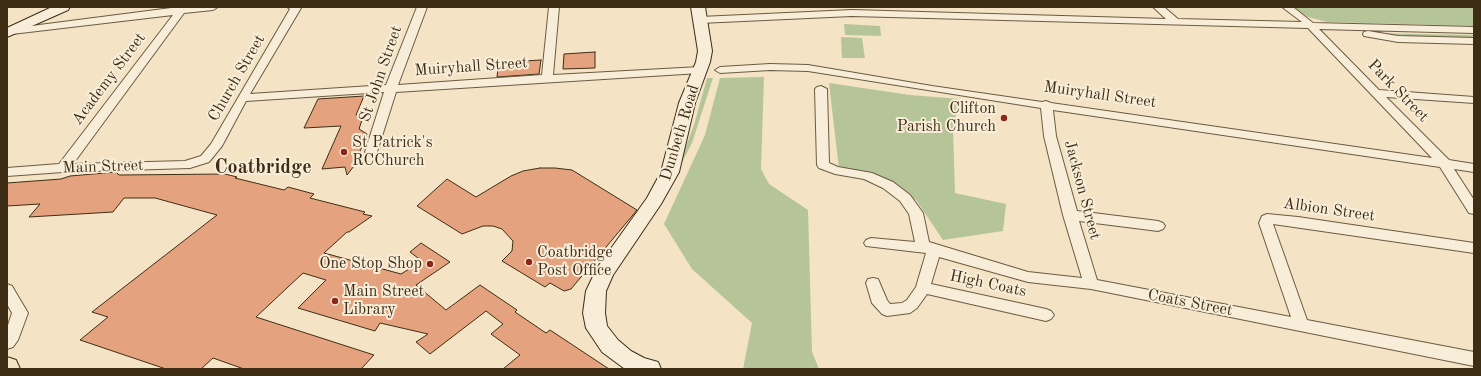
<!DOCTYPE html>
<html>
<head>
<meta charset="utf-8">
<style>
  body { margin:0 }
  #map { position:relative; width:1481px; height:376px; overflow:hidden; background:#f4e4c5; font-family:"Old Standard TT",serif }
  canvas { display:block }
  .frame { position:absolute; inset:0; border:8px solid #3e2d15; pointer-events:none }
</style>
</head>
<body>
<div id="map">
<canvas width="1481" height="376"></canvas>
<div class="frame"></div>
</div>
<script>
const c = document.querySelector('canvas').getContext('2d');
c.lineJoin = 'round';
function fill(path, color) {
  c.fillStyle = color;
  c.fill(path, 'evenodd');
}
function poly(rows) {
  const path = new Path2D();
  for (const r of rows) {
    path.moveTo(r[0], r[1]);
    for (let i = 2; i < r.length; i += 2) path.lineTo(r[i], r[i + 1]);
  }
  return path;
}
function trace(path, color, width, dash) {
  c.strokeStyle = color;
  c.lineWidth = width;
  c.lineCap = dash ? 'butt' : 'round';
  c.setLineDash(dash || []);
  c.stroke(path);
}
function write(font, color, halo, rows, align = 'center') {
  c.font = font + ' "Old Standard TT",serif';
  c.lineWidth = 4;
  c.setLineDash([]);
  c.textBaseline = 'middle';
  c.strokeStyle = halo;
  c.fillStyle = color;
  for (const [text, x, y, turn = 0] of rows) {
    c.save();
    c.translate(x, y);
    c.rotate((+turn || 0) * Math.PI / 180);
    c.textAlign = isNaN(turn) ? turn : align;
    if (halo) c.strokeText(text, 0, 0);
    c.fillText(text, 0, 0);
    c.restore();
  }
}
const green = poly([
  [1293,7,1474,7,1474,26,1327,22,1308,17],
  [844,24,880,26,881,36,845,35],
  [1371,33,1474,35,1474,40,1397,38],
  [841,37,862,38,865,58,842,58],
  [764,77,761,169,769,184,808,210,812,352,819,369,743,369,752,323,692,269,664,224,705,135,720,78],
  [707,78,713,78,692,143,674,178,694,125],
  [829,83,910,95,960,99,953,129,955,193,1006,204,1003,231,943,240,916,200,839,169]
]);
const building = poly([
  [595,52,595,68,563,69,564,54,595,52],
  [541,60,539,74,497,77,498,68,523,67,524,61,541,60],
  [364,96,356,115,364,114,359,129,367,134,354,166,347,175,345,167,322,169,341,126,304,128,318,99,364,96],
  [540,168,555,168,572,170,637,210,571,289,564,291,550,283,545,287,502,261,512,251,513,241,502,229,493,226,483,226,462,234,417,206,447,179,476,197,511,176,523,171,540,168],
  [116,172,119,175,225,174,237,177,235,178,284,190,288,187,314,194,310,198,365,212,363,214,372,216,349,232,347,232,324,253,401,274,422,261,410,252,421,243,450,262,416,285,446,310,480,285,517,310,515,312,546,333,550,330,609,369,503,369,520,355,491,334,503,324,486,311,430,354,416,342,428,334,380,323,375,331,298,308,326,280,303,273,256,317,374,355,361,369,244,369,213,358,201,369,166,369,80,340,108,317,92,312,217,215,155,198,124,198,113,212,29,217,40,204,7,206,7,183,61,179,70,176,116,172]
]);
const minor = poly([
  [179,7,218,7,213,10,184,13,73,164,185,161,201,156,211,144,290,9,287,7,301,8,250,94,386,85,417,7,427,7,398,85,542,75,549,7,559,7,553,75,700,67,705,70,700,73,396,92,377,152,371,156,365,152,384,92,246,101,222,146,209,162,190,168,63,172,7,176,7,168,59,164,173,15,12,34,7,31,8,29,179,7],
  [1153,7,1164,7,1178,19,1302,22,1282,7,1293,7,1313,23,1474,27,1474,33,1319,29,1379,90,1474,97,1474,103,1386,97,1449,160,1474,164,1474,172,1454,169,1474,200,1474,214,1469,213,1440,167,1053,110,1056,136,1077,211,1158,221,1163,223,1165,226,1163,229,1158,231,1079,221,1097,280,1291,317,1259,223,1262,216,1267,214,1298,217,1474,243,1474,253,1273,224,1307,320,1474,352,1474,366,1091,289,1028,282,939,257,931,284,1046,309,1051,311,1054,315,1051,319,1046,321,927,294,917,308,910,313,887,316,882,314,872,303,866,283,868,279,873,278,878,279,887,300,890,304,902,303,907,300,916,287,926,253,866,246,864,243,866,240,871,238,915,242,909,214,900,201,883,188,864,179,835,174,819,168,817,165,815,89,817,87,821,86,827,89,829,163,838,167,872,173,893,182,910,195,923,213,929,242,1028,272,1082,278,1063,215,1044,136,1041,108,808,71,770,70,720,73,715,70,720,67,770,64,808,65,932,86,1042,102,1046,101,1051,103,1432,158,1308,28,852,16,700,23,695,20,700,17,852,10,1166,19,1153,7],
  [1368,31,1398,36,1474,38,1474,44,1398,42,1364,36,1363,34,1364,32,1368,31],
  [7,284,12,286,28,313,18,340,13,347,7,349,7,328,12,313,7,304,7,284]
]);
const secondary = poly([
  [52,7,70,7,68,10,7,37,7,28,52,7],
  [691,7,705,7,712,51,710,62,695,103,679,172,661,204,613,275,606,291,605,313,607,326,618,340,631,351,644,358,658,362,661,369,625,369,602,352,586,328,583,313,586,291,597,268,647,198,661,172,679,103,696,62,698,51,691,7]
]);
const primary = poly([
  [7,357,16,360,20,369,7,369,7,357]
]);
const markers = [
  [1004,118,4,"#8f2418"],
  [344,152,4,"#8f2418"],
  [529,262,4,"#8f2418"],
  [430,264,4,"#8f2418"],
  [335,301,4,"#8f2418"]
];
const streetNames = [
  ["Muiryhall Street",471,67,-4],
  ["St John Street",381,74,-71],
  ["Church Street",237,78,-60],
  ["Academy Street",109,79,-53],
  ["Park Street",1398,91,46],
  ["Muiryhall Street",1100,95,8],
  ["Dunbeth Road",680,133,-73],
  ["Main Street",103,167,-2],
  ["Jackson Street",1082,190,75],
  ["Albion Street",1329,210,8],
  ["High Coats",988,284,12],
  ["Coats Street",1190,303,11]
];
const poiNames = [
  ["Clifton",996,109,"right"],
  ["Parish Church",996,127,"right"],
  ["St Patrick's",352,143],
  ["RCChurch",352,161],
  ["Coatbridge",537,253],
  ["Post Office",537,271],
  ["One Stop Shop",422,264,"right"],
  ["Main Street",343,292],
  ["Library",343,310]
];
const districtNames = [
  ["Coatbridge",263,168]
];
fill(green, '#b6c598');
fill(building, '#e4a37e');
trace(building, '#3e2d15', 1);
trace(minor, '#6c5b41', 2);
trace(secondary, '#3e2d15', 2);
trace(primary, '#3e2d15', 2);
fill(minor, '#f8edd9');
fill(secondary, '#f8edd9');
fill(primary, '#f4e4c5');
for (const [x, y, r, color] of markers) {
  const dot = new Path2D();
  dot.arc(x, y, r, 0, 2 * Math.PI);
  c.fillStyle = color;
  c.fill(dot);
  trace(dot, '#f8edd9', 1.5);
}
write('16px', '#3e2d15', '#f8edd9', streetNames);
write('16px', '#3e2d15', '#f8edd9', poiNames, 'left');
write('bold 20px', '#3e2d15', '#f8edd9', districtNames);
</script>
</body>
</html>
